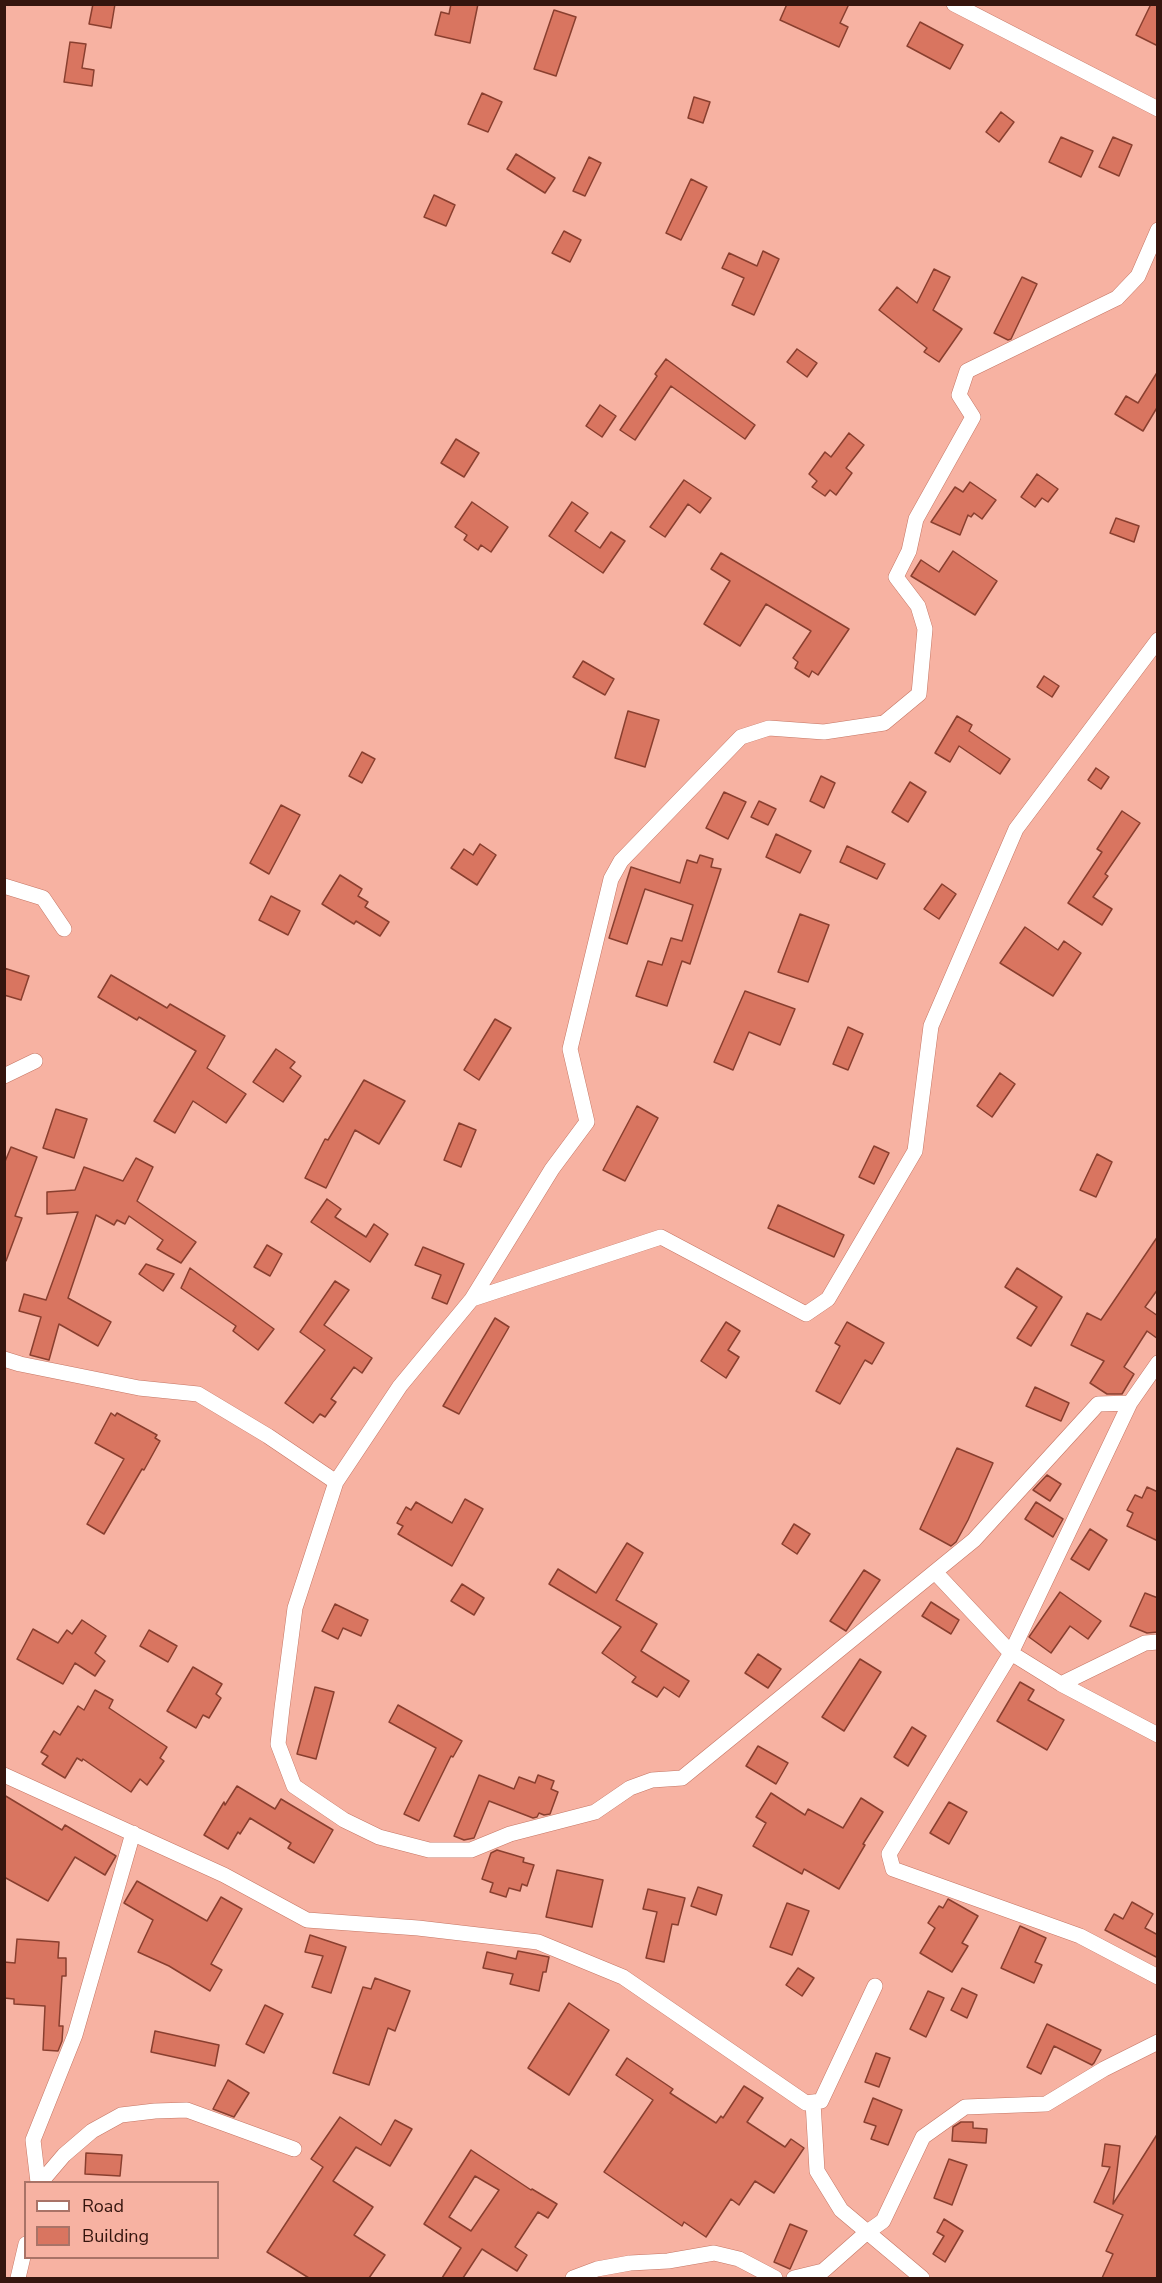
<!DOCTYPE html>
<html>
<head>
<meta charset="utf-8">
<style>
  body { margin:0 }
  #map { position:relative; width:1162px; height:2283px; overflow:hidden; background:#f7b2a2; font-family:"Nunito Sans",sans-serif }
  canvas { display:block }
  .frame { position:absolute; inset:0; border:6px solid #35150e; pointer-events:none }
  .legend { position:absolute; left:24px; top:2181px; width:195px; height:78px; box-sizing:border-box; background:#f7b2a2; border:2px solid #a97367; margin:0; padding:8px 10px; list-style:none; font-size:18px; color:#35150e }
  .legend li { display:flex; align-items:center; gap:12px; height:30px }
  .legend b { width:30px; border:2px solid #a97367 }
</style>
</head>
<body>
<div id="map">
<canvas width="1162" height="2283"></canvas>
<div class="frame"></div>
<ul class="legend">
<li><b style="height:8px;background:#fff"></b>Road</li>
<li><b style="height:16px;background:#d97560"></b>Building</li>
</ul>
</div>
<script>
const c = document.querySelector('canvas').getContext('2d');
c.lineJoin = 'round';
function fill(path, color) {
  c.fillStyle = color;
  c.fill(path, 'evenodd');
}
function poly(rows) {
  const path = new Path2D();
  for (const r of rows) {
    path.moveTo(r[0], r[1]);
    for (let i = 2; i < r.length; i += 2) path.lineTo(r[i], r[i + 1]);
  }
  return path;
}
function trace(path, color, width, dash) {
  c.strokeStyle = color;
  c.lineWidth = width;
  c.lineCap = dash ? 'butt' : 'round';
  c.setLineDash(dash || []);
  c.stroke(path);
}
const building = poly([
  [93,4,115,4,111,28,89,24,93,4],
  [451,4,478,4,470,43,435,35,441,12,449,14,451,4],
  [787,4,849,4,840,23,848,27,839,47,780,20,787,4],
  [1151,4,1158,4,1158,46,1136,35,1151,4],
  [554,10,576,17,556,76,534,69,554,10],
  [920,22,963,45,950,69,907,46,920,22],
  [70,42,86,44,82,68,94,70,92,86,64,82,70,42],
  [482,93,502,102,488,132,468,124,482,93],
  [694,97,710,102,703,123,688,118,694,97],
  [1001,112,1014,122,999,142,986,132,1001,112],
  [1061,137,1093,151,1081,177,1049,162,1061,137],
  [1113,137,1132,145,1119,176,1099,167,1113,137],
  [516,154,555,178,545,193,507,169,516,154],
  [589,157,601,163,585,196,573,191,589,157],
  [691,179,707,187,681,240,666,233,691,179],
  [434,195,455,205,446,226,424,217,434,195],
  [564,231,581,240,570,262,552,253,564,231],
  [763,251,779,259,754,315,732,305,744,278,722,268,729,253,757,266,763,251],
  [934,269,950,277,933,310,962,329,939,362,924,352,927,348,879,310,897,287,917,303,934,269],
  [1022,277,1037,284,1011,339,1008,340,994,333,1022,277],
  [797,349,817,363,807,377,787,362,797,349],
  [666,359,755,425,745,439,671,386,635,440,620,430,657,376,655,374,666,359],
  [1158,371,1158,406,1143,431,1115,414,1126,396,1138,403,1158,371],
  [600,405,616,416,602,437,586,426,600,405],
  [849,433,864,445,846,468,852,473,836,495,830,490,825,496,812,487,817,481,809,474,825,452,831,457,849,433],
  [456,439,479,453,464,477,441,463,456,439],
  [1037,474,1058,489,1048,502,1042,498,1035,507,1021,497,1037,474],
  [684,480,711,498,700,513,688,504,665,537,650,527,684,480],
  [970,482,996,500,982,519,974,513,971,517,968,515,960,535,931,522,955,487,963,492,970,482],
  [472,502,508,527,491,552,481,545,478,550,464,540,467,535,455,527,472,502],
  [572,502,588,513,575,531,600,548,611,532,625,541,603,573,549,536,572,502],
  [1116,518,1139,526,1134,542,1110,533,1116,518],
  [953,551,997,581,975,615,911,576,921,560,939,572,953,551],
  [721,553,849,629,818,675,812,671,809,677,795,668,798,662,793,658,811,631,766,604,740,646,704,624,730,581,711,569,721,553],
  [583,661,614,679,605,695,573,677,583,661],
  [1044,676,1059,686,1052,697,1037,687,1044,676],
  [628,711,659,720,645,767,615,758,628,711],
  [957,716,972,725,969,731,1010,759,1000,774,959,746,950,762,935,753,957,716],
  [362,752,375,759,362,783,349,776,362,752],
  [1096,768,1109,777,1101,789,1088,780,1096,768],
  [821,776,835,783,824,808,810,801,821,776],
  [910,782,926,792,908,822,892,812,910,782],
  [724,792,746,802,728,839,706,828,724,792],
  [759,801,776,809,768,825,751,817,759,801],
  [281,805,300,815,269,874,250,863,281,805],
  [1122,811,1140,823,1105,874,1108,876,1093,897,1112,909,1102,925,1068,903,1102,852,1097,849,1122,811],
  [776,834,811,851,800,873,766,857,776,834],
  [480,844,496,855,477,885,451,868,464,849,473,855,480,844],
  [847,846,885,864,877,879,840,862,847,846],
  [700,855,713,859,711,867,721,869,690,964,682,961,667,1006,636,996,648,961,662,965,671,938,682,941,693,905,645,889,627,944,609,938,631,867,680,883,687,860,697,863,700,855],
  [340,875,362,889,358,896,368,902,365,907,389,922,380,936,356,921,354,924,322,904,340,875],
  [942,884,956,894,939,919,924,909,942,884],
  [271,896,300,911,288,935,259,920,271,896],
  [800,914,829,925,808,982,778,972,800,914],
  [1025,927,1058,950,1064,941,1081,953,1053,996,1000,963,1025,927],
  [4,968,29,976,21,1000,4,995,4,968],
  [111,975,167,1008,170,1004,225,1036,207,1068,246,1094,226,1123,193,1101,175,1133,154,1121,196,1051,139,1017,137,1020,98,997,111,975],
  [745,991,795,1009,780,1045,749,1032,733,1070,714,1062,745,991],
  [495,1019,511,1028,479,1080,464,1070,495,1019],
  [848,1027,863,1034,848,1070,833,1064,848,1027],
  [276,1049,295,1062,290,1068,301,1076,283,1102,253,1082,276,1049],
  [1000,1073,1015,1084,992,1117,977,1106,1000,1073],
  [364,1080,405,1101,379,1144,355,1130,326,1188,305,1178,325,1139,328,1140,364,1080],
  [637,1106,658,1118,625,1181,603,1170,637,1106],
  [56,1109,87,1119,74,1158,43,1148,56,1109],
  [459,1123,476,1130,461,1167,444,1160,459,1123],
  [874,1146,889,1153,874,1184,859,1177,874,1146],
  [11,1147,37,1157,15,1216,22,1218,6,1261,4,1261,4,1164,11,1147],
  [1097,1154,1112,1162,1096,1197,1080,1190,1097,1154],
  [136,1158,153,1167,137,1201,196,1242,181,1263,157,1249,163,1240,129,1216,125,1224,117,1220,114,1225,96,1215,68,1298,111,1322,98,1346,59,1324,49,1360,30,1355,41,1317,19,1311,24,1294,46,1300,78,1212,47,1214,47,1192,75,1190,84,1167,123,1181,136,1158],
  [327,1199,341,1209,335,1217,366,1237,374,1224,388,1234,370,1262,311,1222,327,1199],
  [778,1205,844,1235,834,1257,768,1228,778,1205],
  [1158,1236,1158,1289,1145,1307,1158,1316,1158,1339,1147,1331,1124,1367,1134,1374,1122,1394,1107,1394,1090,1383,1104,1361,1071,1345,1087,1313,1101,1320,1158,1236],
  [267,1245,282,1254,270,1276,254,1267,267,1245],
  [423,1247,464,1264,447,1304,432,1298,441,1275,415,1265,423,1247],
  [146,1264,174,1274,163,1291,139,1274,146,1264],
  [190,1268,274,1329,258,1350,233,1331,236,1326,181,1288,190,1268],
  [1017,1268,1062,1297,1031,1346,1017,1338,1037,1307,1005,1287,1017,1268],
  [335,1281,349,1290,324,1325,372,1358,362,1373,354,1367,331,1399,336,1402,325,1417,320,1414,313,1423,285,1403,325,1350,300,1332,335,1281],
  [495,1318,509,1327,459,1414,443,1406,495,1318],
  [726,1322,740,1331,728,1350,739,1357,726,1378,701,1361,726,1322],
  [847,1322,884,1343,872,1364,865,1360,840,1404,816,1391,840,1346,835,1343,847,1322],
  [1035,1387,1069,1403,1061,1421,1026,1406,1035,1387],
  [111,1413,115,1416,117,1413,157,1435,155,1438,160,1441,144,1470,142,1469,104,1534,87,1524,124,1459,95,1443,111,1413],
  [957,1448,993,1463,968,1520,956,1542,951,1546,920,1529,957,1448],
  [1047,1475,1061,1484,1050,1501,1033,1490,1047,1475],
  [1147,1487,1158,1492,1158,1541,1127,1526,1133,1513,1127,1510,1135,1495,1142,1498,1147,1487],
  [465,1499,483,1509,452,1566,398,1534,403,1526,397,1523,406,1507,411,1510,416,1502,452,1523,465,1499],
  [1036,1502,1063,1519,1053,1537,1025,1519,1036,1502],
  [794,1524,810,1534,797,1554,782,1544,794,1524],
  [1090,1529,1107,1540,1089,1570,1071,1559,1090,1529],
  [627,1543,643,1553,616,1600,657,1624,641,1651,689,1681,679,1697,664,1687,657,1697,632,1682,636,1677,602,1653,621,1627,549,1584,558,1569,596,1593,627,1543],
  [864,1570,880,1580,846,1631,830,1621,864,1570],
  [462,1584,484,1598,474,1615,451,1601,462,1584],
  [1060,1592,1101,1621,1088,1639,1070,1626,1051,1653,1029,1637,1060,1592],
  [1145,1593,1158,1598,1158,1632,1147,1633,1130,1626,1145,1593],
  [931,1602,959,1620,951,1634,922,1616,931,1602],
  [335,1604,368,1620,361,1636,343,1628,338,1639,322,1631,335,1604],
  [82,1620,106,1636,95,1653,105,1661,95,1676,75,1663,63,1684,17,1659,33,1629,58,1643,67,1630,72,1634,82,1620],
  [149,1630,177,1646,168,1662,140,1646,149,1630],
  [758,1654,781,1669,768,1688,745,1673,758,1654],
  [860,1659,881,1672,844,1731,822,1717,860,1659],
  [193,1667,222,1684,216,1694,221,1698,209,1718,203,1715,196,1728,167,1711,193,1667],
  [1020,1682,1034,1690,1028,1700,1064,1720,1047,1750,997,1721,1020,1682],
  [315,1687,334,1692,316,1759,297,1754,315,1687],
  [95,1690,113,1700,109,1708,167,1747,160,1758,164,1761,147,1785,140,1779,131,1792,83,1759,82,1761,77,1758,65,1778,42,1764,48,1756,41,1752,54,1731,60,1735,78,1706,84,1710,95,1690],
  [398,1705,462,1741,453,1757,451,1756,419,1821,404,1814,436,1748,389,1722,398,1705],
  [912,1727,926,1736,908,1766,894,1757,912,1727],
  [758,1746,788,1763,776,1784,746,1766,758,1746],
  [479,1775,514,1789,519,1777,535,1783,538,1775,554,1781,551,1789,558,1792,550,1814,544,1815,539,1813,537,1817,533,1818,489,1801,474,1838,464,1840,454,1836,479,1775],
  [237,1786,275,1809,281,1799,333,1830,314,1863,288,1848,291,1843,250,1818,240,1834,238,1832,228,1849,204,1835,224,1802,225,1805,237,1786],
  [771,1793,805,1815,808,1809,843,1828,861,1798,883,1812,863,1844,865,1845,839,1889,804,1869,802,1874,753,1846,766,1823,756,1817,771,1793],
  [4,1795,62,1830,65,1825,116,1856,105,1875,75,1857,48,1901,4,1877,4,1795],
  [949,1802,967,1812,949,1844,930,1833,949,1802],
  [497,1850,524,1858,523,1862,534,1865,527,1886,522,1884,520,1891,509,1888,506,1897,490,1892,493,1883,482,1879,491,1853,497,1850],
  [557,1870,603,1880,592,1927,546,1917,557,1870],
  [137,1881,207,1921,221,1897,242,1909,211,1964,222,1970,210,1991,169,1966,138,1952,153,1920,124,1903,137,1881],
  [698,1887,722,1895,716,1915,691,1906,698,1887],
  [648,1889,685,1898,678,1925,672,1924,664,1962,646,1958,657,1912,643,1909,648,1889],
  [948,1899,978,1916,962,1943,968,1946,952,1972,920,1953,935,1928,928,1923,939,1906,943,1908,948,1899],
  [1132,1902,1153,1914,1145,1928,1158,1935,1158,1958,1105,1930,1114,1914,1123,1919,1132,1902],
  [787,1903,809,1911,792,1955,770,1947,787,1903],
  [1020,1926,1046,1938,1035,1962,1042,1965,1034,1983,1001,1968,1020,1926],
  [310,1935,346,1947,331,1993,312,1987,323,1956,305,1952,310,1935],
  [17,1939,59,1942,58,1958,66,1958,66,1976,62,1976,59,2026,63,2026,62,2041,58,2051,43,2050,45,2006,14,2004,14,1999,4,1998,4,1962,15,1963,17,1939],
  [518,1951,549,1957,546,1972,543,1972,539,1991,510,1984,513,1974,483,1968,487,1952,516,1959,518,1951],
  [798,1968,814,1978,802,1996,786,1985,798,1968],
  [375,1978,410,1991,395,2031,388,2028,369,2085,333,2073,363,1987,371,1989,375,1978],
  [962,1988,977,1995,967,2018,951,2010,962,1988],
  [928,1991,944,1998,926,2037,910,2029,928,1991],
  [569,2003,609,2030,569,2095,528,2068,569,2003],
  [265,2005,283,2014,264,2053,246,2044,265,2005],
  [1047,2024,1101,2050,1094,2063,1092,2065,1054,2046,1041,2074,1027,2067,1047,2024],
  [155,2031,219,2045,215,2066,151,2052,155,2031],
  [876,2053,890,2058,879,2087,865,2082,876,2053],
  [627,2058,673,2089,670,2093,716,2123,721,2116,723,2118,744,2086,763,2098,747,2122,785,2147,791,2139,804,2148,774,2193,755,2181,739,2205,731,2199,706,2237,684,2222,682,2226,604,2172,653,2100,616,2075,627,2058],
  [228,2080,249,2093,234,2117,213,2109,228,2080],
  [873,2098,902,2110,888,2145,871,2139,876,2126,864,2122,873,2098],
  [340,2117,381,2145,395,2120,412,2129,390,2166,356,2147,333,2181,373,2207,354,2235,385,2255,369,2278,309,2278,267,2252,323,2167,311,2159,340,2117],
  [961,2122,973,2122,973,2128,987,2129,986,2143,952,2141,953,2127,961,2122],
  [1158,2133,1158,2278,1102,2278,1113,2254,1106,2251,1123,2215,1094,2202,1110,2167,1102,2166,1105,2144,1120,2146,1113,2204,1158,2133],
  [471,2150,531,2190,532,2189,557,2204,548,2218,538,2212,515,2247,527,2255,517,2271,482,2249,463,2278,442,2278,461,2248,424,2224,471,2150],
  [475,2176,499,2190,471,2231,449,2217,475,2176],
  [86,2153,122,2155,120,2176,85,2174,86,2153],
  [949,2159,967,2165,952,2205,934,2198,949,2159],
  [944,2219,963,2231,945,2262,933,2254,944,2236,937,2232,944,2219],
  [790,2224,807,2231,790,2269,774,2262,790,2224]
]);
const street = poly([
  [954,4,1158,109],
  [1158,230,1138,276,1117,298,967,371,959,395,973,417,916,519,909,551,896,577,918,606,925,629,919,694,884,723,824,732,769,728,741,737,621,861,611,879,570,1049,587,1122,552,1169,472,1299,400,1386,336,1482,295,1608,282,1708,278,1744,294,1786,344,1820,379,1837,429,1850,471,1850,510,1834,595,1812,630,1788,652,1780,682,1778,974,1540,1098,1404,1130,1403,1158,1363],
  [4,886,43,898,64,929],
  [4,1076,35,1061],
  [472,1299,661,1237,806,1314,828,1299,915,1151,931,1026,1016,829,1158,640],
  [4,1359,20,1364,139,1388,198,1394,268,1436,336,1482],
  [1130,1403,1011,1653,889,1854,893,1869,1080,1936,1158,1977],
  [935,1572,1011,1653,1061,1684,1145,1643,1158,1642],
  [1061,1684,1158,1735],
  [4,1775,224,1875,307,1920,418,1928,538,1942,623,1977,806,2103,821,2101,875,1986],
  [813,2102,817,2171,841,2210,922,2278],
  [38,2182,33,2140,75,2035,133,1833],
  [41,2182,64,2155,92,2131,121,2115,155,2111,187,2110,294,2149],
  [18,2278,26,2244],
  [573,2278,597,2269,630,2263,668,2261,714,2253,739,2259,775,2278],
  [794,2278,823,2271,866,2233,883,2221,923,2137,965,2107,1046,2104,1104,2069,1158,2042]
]);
fill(building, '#d97560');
trace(building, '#893f2f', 1.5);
trace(street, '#c57563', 16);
trace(street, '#fff', 15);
</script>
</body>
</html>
